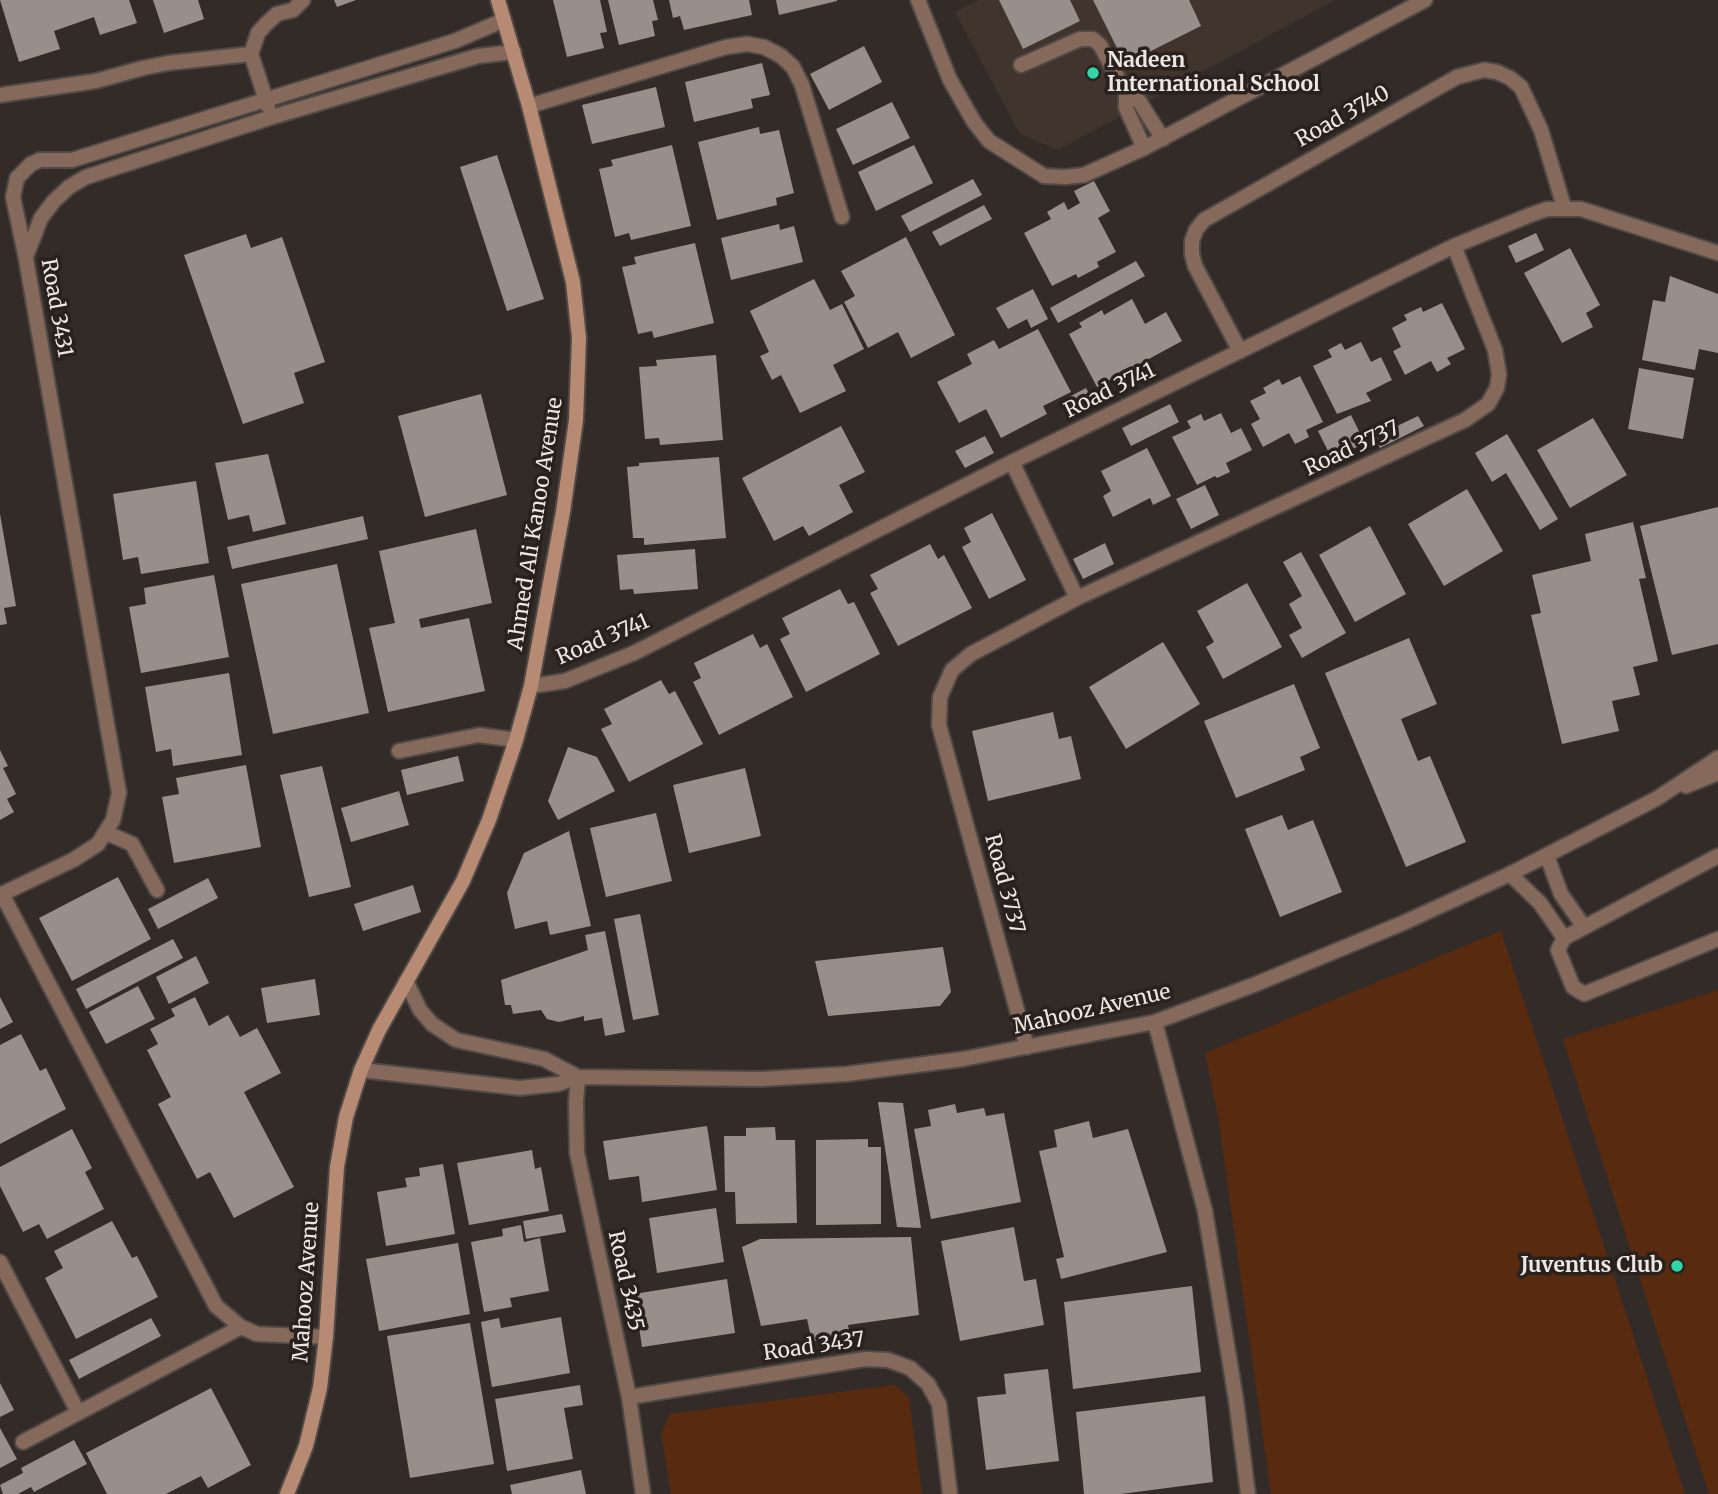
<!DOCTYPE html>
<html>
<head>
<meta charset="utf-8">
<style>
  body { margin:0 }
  canvas { display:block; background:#332b27 }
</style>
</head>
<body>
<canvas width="1718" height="1494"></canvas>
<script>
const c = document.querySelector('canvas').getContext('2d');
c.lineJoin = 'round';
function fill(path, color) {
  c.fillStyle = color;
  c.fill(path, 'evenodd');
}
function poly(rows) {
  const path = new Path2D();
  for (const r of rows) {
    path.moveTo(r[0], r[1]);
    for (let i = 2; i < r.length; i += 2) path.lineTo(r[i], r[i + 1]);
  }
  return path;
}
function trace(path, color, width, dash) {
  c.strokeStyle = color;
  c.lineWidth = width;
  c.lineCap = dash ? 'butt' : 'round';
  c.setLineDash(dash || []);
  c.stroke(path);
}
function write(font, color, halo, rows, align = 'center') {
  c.font = font + ' Merriweather,serif';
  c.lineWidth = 7;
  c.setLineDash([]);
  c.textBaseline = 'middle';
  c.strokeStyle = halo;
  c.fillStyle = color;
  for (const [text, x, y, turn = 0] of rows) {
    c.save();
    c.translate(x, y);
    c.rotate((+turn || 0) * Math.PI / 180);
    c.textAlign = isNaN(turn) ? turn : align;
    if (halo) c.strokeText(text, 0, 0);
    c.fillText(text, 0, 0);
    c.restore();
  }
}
const built = poly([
  [979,0,1335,0,1058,150,1020,134,955,12]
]);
const green = poly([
  [1501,931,1685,1494,1271,1494,1218,1116,1205,1053],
  [1718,990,1718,1494,1709,1494,1563,1039],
  [895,1385,909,1398,922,1494,671,1494,661,1433,670,1414]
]);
const building = poly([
  [0,0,129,0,137,23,100,35,94,17,54,31,60,49,19,62],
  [153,0,198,0,204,19,164,33],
  [334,0,356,0,337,7],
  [553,0,600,0,607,32,600,33,604,48,567,57],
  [608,0,653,0,658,20,652,21,655,36,619,45],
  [669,0,749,0,752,15,684,30,680,16,673,18],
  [776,0,837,0,837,1,779,15],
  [999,0,1070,0,1080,21,1023,49],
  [1093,0,1189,0,1201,26,1125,64],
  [864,46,882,82,829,110,810,74],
  [762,63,770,95,751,99,753,108,694,122,685,82],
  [656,87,665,127,592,144,582,105],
  [892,102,910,138,853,165,836,129],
  [759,127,760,134,779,130,794,193,776,198,777,205,717,220,698,142],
  [672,145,691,226,631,240,629,233,615,237,599,169,613,166,611,160],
  [914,145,933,183,876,211,858,172],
  [497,155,544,299,507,311,460,167],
  [973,179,982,195,910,232,901,216],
  [1094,181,1110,211,1098,218,1116,252,1097,262,1099,267,1078,278,1076,274,1052,286,1024,233,1051,219,1047,212,1064,202,1068,210,1080,203,1074,191],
  [984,205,992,219,940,246,932,232],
  [779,224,780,230,794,226,803,262,731,280,721,238],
  [1536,233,1544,250,1516,263,1508,246],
  [246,234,251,248,282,237,325,362,294,373,304,403,243,424,184,255],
  [906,237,955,335,911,358,898,332,868,348,844,302,855,296,841,271],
  [695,243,714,323,654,338,652,331,638,334,622,267,636,264,634,257],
  [1570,248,1600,305,1586,313,1593,327,1562,343,1524,273],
  [1136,261,1145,276,1058,323,1050,308],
  [1670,276,1718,294,1718,353,1699,349,1695,370,1642,360,1653,300,1665,302],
  [814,279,830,310,842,304,864,349,833,365,846,391,800,413,781,375,772,380,760,356,769,352,750,311],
  [1033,289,1048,319,1031,328,1027,319,1008,329,996,308],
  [1132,299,1145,324,1166,312,1182,341,1097,387,1069,334,1082,327,1079,323,1102,310,1104,315],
  [1442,303,1465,349,1447,358,1451,364,1437,372,1431,361,1405,375,1393,351,1401,347,1392,328,1407,320,1404,315,1421,307,1423,312],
  [1038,329,1071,392,1043,406,1047,414,1001,438,986,409,959,423,937,382,972,364,967,354,994,340,999,349],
  [1361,342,1371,362,1381,357,1392,380,1366,393,1371,401,1337,414,1313,366,1332,357,1328,350,1341,343,1345,350],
  [716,355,723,440,660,445,659,438,645,439,639,367,657,366,656,360],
  [1639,368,1694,378,1683,439,1628,429],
  [1300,376,1323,422,1306,430,1309,437,1295,444,1289,433,1263,447,1251,424,1260,419,1250,401,1266,393,1263,388,1279,379,1282,385],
  [1086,388,1094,404,1077,412,1069,397],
  [481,394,507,495,425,517,398,416],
  [1170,404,1179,422,1131,446,1122,428],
  [1221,413,1231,433,1241,428,1252,450,1226,463,1230,472,1217,478,1215,476,1197,485,1172,437,1191,428,1187,421,1201,414,1204,421],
  [1351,415,1365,443,1332,459,1318,431],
  [1418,416,1424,426,1380,448,1374,437],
  [1593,418,1627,475,1570,508,1537,450],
  [841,426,865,472,839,485,853,512,809,536,803,526,774,541,742,478],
  [1507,434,1558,519,1540,530,1506,473,1492,482,1475,453],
  [985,436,994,453,965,468,955,451],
  [1147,448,1171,496,1153,505,1150,498,1113,517,1103,496,1111,491,1101,471],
  [268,454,286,524,253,532,249,515,228,520,215,463],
  [719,457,726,538,644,545,644,538,633,538,627,467,639,466,639,463],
  [196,481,209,563,141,574,138,557,123,560,113,494],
  [1205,485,1219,515,1191,529,1176,499],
  [1467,489,1503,551,1444,586,1408,524],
  [1718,507,1718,644,1672,655,1640,526],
  [992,513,1026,580,989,599,962,547,971,542,964,528],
  [0,514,16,606,4,608,7,624,0,625],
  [363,516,368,539,232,569,227,547],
  [1633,522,1646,578,1639,579,1658,661,1633,667,1640,695,1612,701,1619,731,1562,744,1531,615,1541,613,1532,575,1591,561,1585,534],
  [1370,526,1406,594,1355,622,1319,555],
  [476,529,492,603,419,619,421,628,469,618,485,691,388,712,369,628,395,623,379,551],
  [1105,543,1114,564,1083,579,1073,559],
  [930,544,938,559,944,555,972,608,898,646,870,593,878,589,870,575],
  [695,549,698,589,634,594,633,589,620,590,617,555],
  [1301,552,1346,633,1302,658,1289,635,1302,628,1289,604,1302,596,1283,562],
  [337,564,369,713,273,734,241,584],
  [214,575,229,657,141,673,129,607,146,604,144,588],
  [1247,583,1282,647,1223,679,1206,647,1214,642,1197,611],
  [840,589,848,604,854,602,880,654,806,692,780,639,790,634,782,618],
  [753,634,760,648,767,644,793,697,719,735,693,682,701,678,694,663],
  [1409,638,1437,704,1401,719,1418,761,1430,756,1466,842,1406,867,1325,673],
  [1163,642,1200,704,1126,749,1089,687],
  [229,673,242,755,173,766,171,749,156,752,145,687],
  [661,680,669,694,675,691,703,744,629,782,601,729,612,724,604,709],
  [1294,684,1320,748,1300,757,1305,770,1236,798,1204,721],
  [1053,712,1059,739,1071,736,1081,779,988,801,972,731],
  [568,747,597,757,615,791,558,820,548,801],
  [0,750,8,766,3,768,16,794,7,799,14,812,0,820],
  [458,756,464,781,407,795,401,770],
  [246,765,261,847,174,863,162,797,179,794,176,778],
  [322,766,351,887,309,897,280,775],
  [745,768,761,836,689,853,673,785],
  [399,791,409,825,351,842,341,808],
  [656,813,672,881,606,897,590,828],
  [1282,815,1288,830,1313,820,1342,892,1280,917,1245,829],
  [569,831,591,926,550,935,547,921,515,929,507,893,524,853],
  [118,877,151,939,72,981,39,918],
  [208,878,218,898,158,929,148,909],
  [413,885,421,912,363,931,354,904],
  [640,914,659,1015,633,1020,614,919],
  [605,931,625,1032,605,1036,602,1018,584,1021,584,1016,559,1022,547,1019,541,1010,513,1014,511,1005,505,1005,501,980,588,950,585,935],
  [173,939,183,958,86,1009,76,989],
  [943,947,951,992,940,1006,828,1016,815,961],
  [196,956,209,983,169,1004,156,977],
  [315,979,320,1015,267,1023,261,988],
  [138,986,155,1019,106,1044,89,1012],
  [0,997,13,1022,0,1029],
  [195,997,209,1026,228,1015,240,1037,257,1028,281,1073,244,1092,294,1187,234,1218,210,1172,197,1179,158,1104,171,1097,147,1050,158,1044,150,1029,175,1016,171,1009],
  [21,1034,40,1071,46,1068,66,1109,0,1144,0,1045],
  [878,1102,903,1103,921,1228,897,1227],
  [955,1104,957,1113,984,1108,986,1116,1004,1113,1021,1202,931,1219,914,1129,931,1126,928,1110],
  [1089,1121,1093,1138,1128,1129,1167,1252,1061,1279,1056,1259,1064,1257,1039,1151,1057,1147,1054,1130],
  [707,1126,717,1190,642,1202,639,1176,609,1180,603,1141],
  [775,1127,776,1140,795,1140,797,1223,736,1224,735,1192,725,1192,724,1136,746,1136,746,1128],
  [72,1129,92,1168,85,1172,104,1209,47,1239,39,1224,23,1232,0,1186,0,1167],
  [868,1139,868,1147,881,1147,881,1224,816,1225,816,1140],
  [532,1150,535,1169,541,1167,549,1211,469,1225,457,1163],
  [443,1164,455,1234,386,1246,377,1192,407,1187,405,1178,420,1176,419,1168],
  [716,1208,724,1262,657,1273,649,1218],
  [562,1214,566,1232,526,1239,523,1221],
  [112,1221,132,1258,137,1256,158,1297,76,1339,45,1278,63,1268,54,1251],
  [521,1225,524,1242,540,1238,549,1291,510,1298,512,1307,484,1312,471,1242,503,1236,502,1229],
  [1014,1227,1024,1281,1036,1279,1044,1325,960,1341,941,1241],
  [911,1237,919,1315,848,1325,850,1336,812,1341,807,1319,761,1326,742,1247,760,1239],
  [458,1243,470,1314,379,1331,366,1259],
  [727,1279,735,1333,642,1347,634,1294],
  [1192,1286,1201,1372,1073,1389,1064,1302],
  [561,1317,570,1373,492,1387,481,1322,499,1318,501,1328],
  [151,1318,161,1336,79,1379,69,1360],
  [470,1323,494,1464,410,1478,387,1336],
  [1048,1369,1059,1461,986,1470,977,1397,1006,1394,1004,1374],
  [0,1383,14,1410,0,1417],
  [580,1385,583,1405,564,1408,573,1459,507,1471,495,1399],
  [211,1388,251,1465,208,1488,201,1476,166,1494,107,1494,86,1453],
  [1205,1396,1213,1482,1121,1494,1084,1494,1076,1412],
  [0,1428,17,1459,0,1468],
  [74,1440,87,1464,34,1492,31,1487,18,1494,3,1494,0,1485,23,1473,21,1468],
  [581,1470,586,1494,512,1494,510,1485]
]);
const lane = poly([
  [1021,65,1080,39,1093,39,1100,45,1126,93,1126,108,1144,148],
  [1126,93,1139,101,1163,139],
  [1240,351,1195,266,1192,254,1192,241,1196,230,1204,220,1457,77,1484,70,1497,72,1510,78,1521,87,1541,130,1564,207],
  [1547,856,1561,894,1584,927],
  [1718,856,1564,938,1558,950,1573,987,1584,994,1718,939],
  [1510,874,1540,903,1564,938]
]);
const street = poly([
  [918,0,950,80,974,122,989,141,1044,176,1065,177,1084,175,1144,148,1425,0],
  [251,54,268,106],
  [0,95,96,81,143,68,168,63,251,54,258,33,266,24,277,14,293,10,303,0],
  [529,106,726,47,747,44,764,47,781,56,793,67,802,85,842,217],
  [27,254,41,218,54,201,69,187,86,177,272,117,478,56,514,52],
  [1012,462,1077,598],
  [531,686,565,681,634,653,1012,462,1240,351,1454,246,1530,215,1547,209,1581,209,1718,253],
  [399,751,479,735,516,740],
  [1686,786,1718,773],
  [107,833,132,844,157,890],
  [2,894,216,1306,241,1327,257,1334,326,1337],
  [0,895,73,860,98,844,113,820,119,793,26,259,13,197,17,178,31,164,40,160,72,160,455,41,504,20],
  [406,981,420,1010,432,1024,456,1040,544,1059,578,1077],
  [1155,1022,1205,1211,1236,1400,1248,1494],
  [1027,1047,939,725,940,697,952,670,971,654,1077,598,1465,420,1488,404,1497,388,1499,374,1495,350,1454,246],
  [361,1070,520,1088,558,1084,578,1077,761,1079,847,1074,963,1059,1155,1022,1256,984,1403,923,1510,874,1656,799,1718,758],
  [578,1077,576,1102,577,1153,629,1397,643,1494],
  [0,1262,78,1412],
  [629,1397,865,1359,888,1360,910,1368,928,1384,939,1404,950,1494],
  [23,1442,241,1327]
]);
const secondary = poly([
  [287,1494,306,1446,320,1388,326,1337,337,1167,346,1117,361,1070,379,1030,463,881,489,820,516,740,531,686,563,512,576,420,579,338,573,282,529,106,498,0]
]);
const markers = [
  [1093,73,7,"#33d4a8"],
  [1677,1266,7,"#33d4a8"]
];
const poiNames = [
  ["Nadeen",1107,61],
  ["International School",1107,85],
  ["Juventus Club",1663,1266,"right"]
];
const streetNames = [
  ["Road 3740",1343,117,-29],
  ["Road 3431",56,308,80],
  ["Road 3741",1110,391,-26],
  ["Road 3737",1352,449,-25],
  ["Ahmed Ali Kanoo Avenue",536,524,-81],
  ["Road 3741",603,640,-23],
  ["Road 3737",1004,884,75],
  ["Mahooz Avenue",1092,1010,-13],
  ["Road 3435",625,1281,78],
  ["Mahooz Avenue",307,1282,-86],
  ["Road 3437",814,1347,-8]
];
fill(built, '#41342d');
fill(green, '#582a10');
fill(building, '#988f8a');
trace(lane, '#514945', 18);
trace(street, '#514945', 18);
trace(secondary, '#514945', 18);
trace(lane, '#85695a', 14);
trace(street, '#85695a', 14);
trace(secondary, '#b68a73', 14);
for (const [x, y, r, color] of markers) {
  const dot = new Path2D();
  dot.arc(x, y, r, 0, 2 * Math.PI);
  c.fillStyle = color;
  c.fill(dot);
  trace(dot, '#29211e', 2.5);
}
write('bold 21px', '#ece7e4', '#29211e', poiNames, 'left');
write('21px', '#ece7e4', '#29211e', streetNames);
</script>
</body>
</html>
